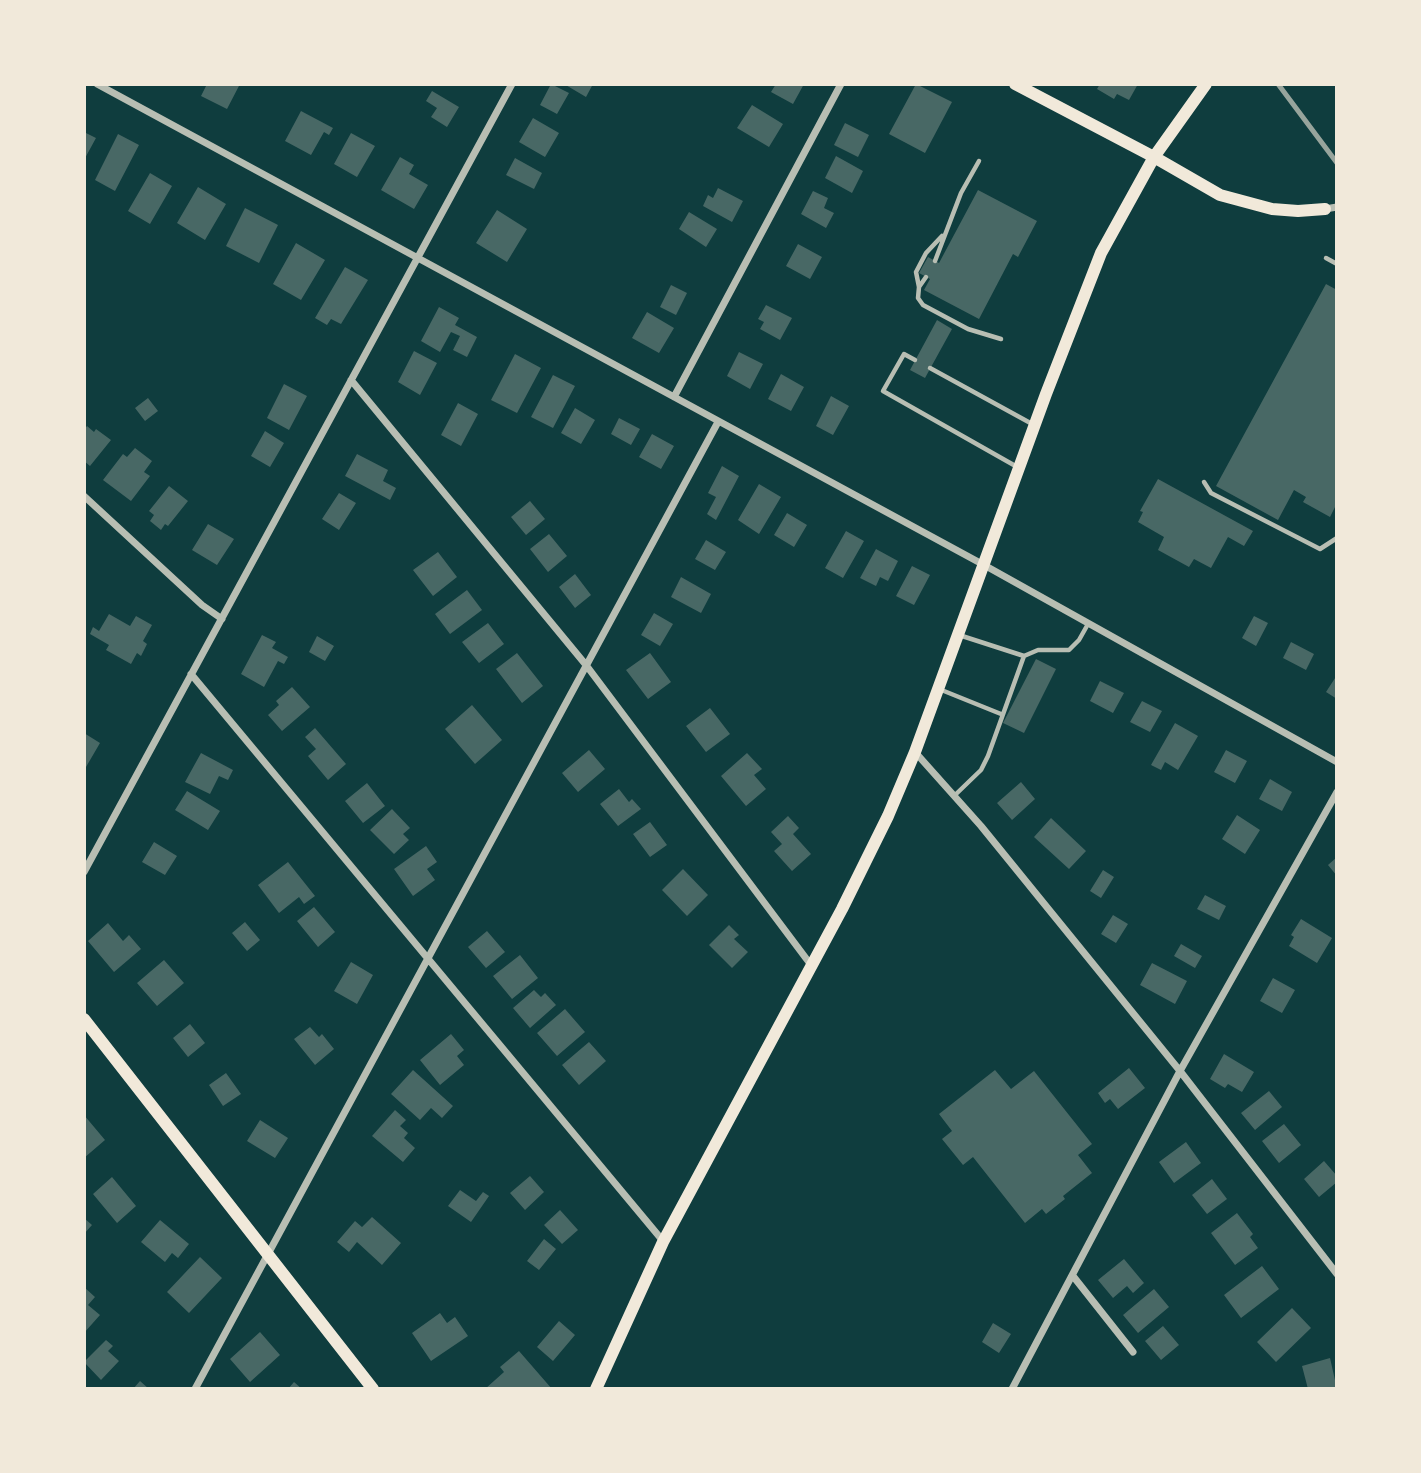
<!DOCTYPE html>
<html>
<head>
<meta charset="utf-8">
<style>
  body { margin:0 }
  #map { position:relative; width:1421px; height:1473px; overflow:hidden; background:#0f3d3e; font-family:Ubuntu,sans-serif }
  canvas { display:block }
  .frame { position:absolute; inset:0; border:86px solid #f1e9da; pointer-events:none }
</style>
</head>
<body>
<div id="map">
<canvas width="1421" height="1473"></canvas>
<div class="frame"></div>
</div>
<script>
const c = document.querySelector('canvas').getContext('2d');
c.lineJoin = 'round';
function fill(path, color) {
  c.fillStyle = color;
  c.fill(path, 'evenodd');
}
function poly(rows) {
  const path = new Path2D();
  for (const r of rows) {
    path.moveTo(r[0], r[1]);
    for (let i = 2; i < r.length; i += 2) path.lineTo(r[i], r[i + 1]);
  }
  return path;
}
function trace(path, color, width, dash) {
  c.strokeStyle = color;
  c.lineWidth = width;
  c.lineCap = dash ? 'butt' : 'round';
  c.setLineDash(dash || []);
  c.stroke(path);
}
const building = poly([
  [207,84,240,84,227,109,201,96],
  [551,84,569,93,557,114,540,105],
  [564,84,593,84,586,97],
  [776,84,804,84,793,104,771,92],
  [916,84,952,102,925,153,889,134],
  [1100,84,1138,84,1129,100,1117,94,1114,99,1097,89],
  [432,91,459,107,447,127,431,117,437,108,426,101],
  [752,105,783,124,769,147,737,128],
  [301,111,333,128,329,135,324,132,311,155,285,141],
  [533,118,559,133,545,157,519,142],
  [845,123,869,135,858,157,834,145],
  [84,132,96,138,84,160],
  [351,133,375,146,357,177,334,164],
  [118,134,139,145,115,191,95,180],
  [836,156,863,171,852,193,825,178],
  [400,157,414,165,409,174,428,185,414,209,381,190],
  [515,158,542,173,534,189,506,175],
  [150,173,172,186,150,224,128,211],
  [198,187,226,204,205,240,177,223],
  [718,188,743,201,732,222,703,206,708,195,713,198],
  [978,190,1037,221,1018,257,1013,254,979,319,924,290,930,279,919,273,928,257,939,263],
  [813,191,828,198,824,208,834,213,826,228,801,214],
  [245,208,278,225,259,263,226,246],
  [497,210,527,229,507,262,476,243],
  [689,212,717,229,706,247,679,229],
  [296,243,325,260,301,300,273,284],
  [798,244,822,257,810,279,786,266],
  [345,267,368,280,341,324,331,319,327,325,315,318],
  [1326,284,1337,290,1337,503,1330,517,1303,502,1306,497,1294,490,1278,520,1216,486],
  [671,285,687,293,676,315,660,307],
  [766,305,792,318,780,340,760,329,764,322,758,319],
  [439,307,459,318,455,325,477,337,467,357,453,350,460,336,451,332,440,352,421,341],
  [647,312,674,328,659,353,632,338],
  [937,320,952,329,925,378,910,370],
  [414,351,437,363,420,395,398,382],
  [739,352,763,364,750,389,727,376],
  [515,354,541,368,517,413,491,400],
  [781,374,804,387,791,411,768,399],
  [553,375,575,386,553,428,531,417],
  [284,384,307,396,289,430,267,418],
  [831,396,849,406,833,435,816,426],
  [148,398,158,411,145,421,135,408],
  [458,403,478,414,461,446,441,435],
  [575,408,595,420,581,444,561,433],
  [619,418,640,429,631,445,611,434],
  [87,426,94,432,96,429,111,440,90,466,84,461,84,430],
  [265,431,284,443,270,467,251,456],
  [652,434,674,446,661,469,639,457],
  [135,448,152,461,144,472,150,476,131,501,103,480,123,454,127,457],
  [357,454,388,470,383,481,396,488,390,500,345,476],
  [722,466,739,476,716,520,707,514,716,497,708,493],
  [1158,479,1253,531,1244,546,1228,537,1211,568,1194,559,1189,567,1158,550,1164,537,1138,522,1143,512,1140,511],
  [759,484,781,497,759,534,738,520],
  [169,486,188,501,168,526,165,524,161,530,150,521,154,515,149,511],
  [339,493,356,503,339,530,322,519],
  [530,501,545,519,526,535,511,517],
  [787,513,807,525,794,547,774,535],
  [208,524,234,539,217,565,192,550],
  [846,531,864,541,843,578,825,568],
  [549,534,567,556,548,572,530,549],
  [706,540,726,552,715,570,695,559],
  [876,549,898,561,888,581,880,577,876,586,860,578],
  [438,552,457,577,433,596,413,570],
  [912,566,930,575,914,605,896,596],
  [575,574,591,595,575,608,559,587],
  [681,577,711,594,701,613,671,597],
  [467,590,482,610,450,634,435,614],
  [654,613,673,624,660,646,641,635],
  [109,614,130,626,136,616,152,625,143,641,147,644,141,656,137,653,131,664,106,650,109,645,90,634,93,627,99,631],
  [1254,616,1268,623,1256,646,1242,638],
  [488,623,504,644,479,663,462,642],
  [262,635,276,642,272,648,288,657,284,664,278,661,264,687,241,674],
  [317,636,334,646,325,661,309,652],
  [1291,642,1314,654,1306,670,1283,658],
  [517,653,543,686,522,703,496,669],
  [650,653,671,682,648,699,626,670],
  [1036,659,1056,669,1024,733,1003,723],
  [1337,675,1337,699,1326,692],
  [1100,681,1124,693,1113,713,1090,701],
  [292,687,310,707,282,731,268,715,279,705,276,701],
  [1142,701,1162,711,1150,732,1130,722],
  [472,705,502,740,475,764,445,729],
  [710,708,730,734,706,752,686,726],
  [1175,723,1198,736,1178,770,1165,762,1161,770,1151,765],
  [315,728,346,764,328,780,308,756,316,749,305,737],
  [84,733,100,743,86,767,84,766],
  [589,750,605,769,578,792,562,773],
  [1226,750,1247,761,1235,783,1214,772],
  [201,753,233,770,228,780,219,776,210,794,185,782],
  [747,753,762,769,754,775,766,789,746,806,721,776],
  [1270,779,1292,792,1282,811,1259,799],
  [1021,782,1035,799,1012,820,997,803],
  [367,783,385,806,363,823,345,801],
  [619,789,629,802,632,799,641,809,618,826,600,804],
  [187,791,220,811,208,830,175,810],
  [392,809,410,828,403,834,409,840,394,854,370,830],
  [1237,815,1260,830,1245,854,1222,839],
  [788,816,799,828,793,834,811,854,792,871,774,851,782,844,771,832],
  [1051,818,1086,851,1069,869,1034,837],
  [650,822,667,845,650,857,633,834],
  [154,842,177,856,165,875,142,862],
  [426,846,437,862,427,869,435,880,413,896,394,869],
  [1337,857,1337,876,1328,865],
  [288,862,315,896,304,904,299,897,279,913,258,885],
  [683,869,708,895,687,916,662,890],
  [1103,870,1114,877,1101,898,1090,891],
  [1205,895,1226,906,1219,920,1197,909],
  [314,907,335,932,318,947,297,921],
  [1113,915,1128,924,1116,943,1101,934],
  [1301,919,1332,938,1317,963,1289,946,1294,937,1291,935],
  [245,922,260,940,247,951,232,933],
  [108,923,123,941,129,935,141,949,114,972,88,941],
  [729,925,739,935,734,939,748,952,732,968,709,945],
  [487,931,505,952,486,968,468,947],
  [1181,944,1202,956,1195,968,1174,956],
  [520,955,538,978,512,999,493,976],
  [164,960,184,983,157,1006,137,983],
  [351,962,373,975,357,1004,334,991],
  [1152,963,1187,981,1175,1004,1140,985],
  [1273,978,1295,990,1282,1013,1260,1001],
  [534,990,541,997,545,993,556,1005,530,1028,513,1008],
  [565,1009,585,1032,557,1056,537,1033],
  [190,1024,205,1043,188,1057,173,1038],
  [310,1027,319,1037,322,1034,334,1049,315,1065,294,1039],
  [451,1034,464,1050,457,1056,464,1065,440,1085,420,1060],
  [589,1042,606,1061,579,1085,562,1065],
  [1224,1054,1254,1072,1242,1092,1228,1084,1225,1088,1210,1079],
  [1129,1068,1145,1088,1118,1109,1110,1099,1105,1103,1098,1093],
  [413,1070,453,1106,442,1118,431,1108,420,1120,391,1094],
  [995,1070,1011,1089,1034,1071,1092,1144,1078,1155,1092,1173,1063,1196,1065,1199,1046,1214,1042,1209,1025,1223,973,1157,963,1165,942,1139,952,1131,939,1114],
  [226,1073,241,1094,223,1106,209,1085],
  [1269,1091,1282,1107,1255,1130,1241,1113],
  [395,1110,406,1120,400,1126,408,1133,404,1138,415,1148,403,1162,372,1136],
  [84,1115,105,1140,84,1158],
  [260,1120,288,1138,275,1158,247,1141],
  [1284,1124,1301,1145,1279,1163,1262,1141],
  [1186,1142,1201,1163,1174,1183,1159,1162],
  [1324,1161,1337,1176,1337,1182,1319,1197,1304,1179],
  [530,1176,544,1192,525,1210,510,1193],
  [112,1177,136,1206,117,1223,93,1194],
  [1212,1179,1227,1199,1207,1214,1192,1195],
  [460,1190,476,1201,483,1192,489,1196,471,1222,448,1206],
  [560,1210,578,1230,562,1244,544,1225],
  [1237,1213,1253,1234,1250,1237,1258,1248,1235,1265,1211,1233],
  [372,1217,401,1243,382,1265,357,1242,349,1252,337,1242,355,1221,362,1227],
  [84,1218,92,1225,84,1234],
  [160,1220,189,1244,178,1258,172,1253,165,1262,141,1242],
  [544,1239,556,1249,539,1270,527,1261],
  [200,1257,222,1278,189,1313,167,1292],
  [1124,1259,1144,1283,1133,1293,1127,1286,1113,1298,1098,1280],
  [1262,1266,1279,1289,1241,1318,1224,1295],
  [84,1287,95,1297,88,1305,100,1315,84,1333],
  [1154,1289,1169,1307,1138,1333,1123,1315],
  [1292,1308,1311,1328,1276,1362,1257,1342],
  [440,1313,447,1323,455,1317,468,1336,431,1361,412,1333],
  [559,1321,575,1335,553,1361,537,1347],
  [993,1323,1011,1334,999,1353,982,1342],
  [1163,1326,1179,1345,1161,1360,1145,1341],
  [260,1332,280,1355,250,1382,230,1359],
  [106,1340,113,1346,108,1351,119,1361,101,1380,84,1362],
  [519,1351,552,1389,485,1389,504,1372,500,1367],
  [1330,1358,1337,1389,1308,1389,1302,1366],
  [140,1381,149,1389,133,1389],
  [294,1382,302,1389,288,1389]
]);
const service = poly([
  [1326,258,1337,264],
  [935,261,961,193,979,161],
  [926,277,919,287,918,298,923,305,968,329,1001,339],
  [919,287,916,272,926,253,942,236],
  [915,360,904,354,883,391,1019,468],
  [930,368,1034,425],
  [1204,482,1211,493,1320,549,1337,538],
  [959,635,1024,656],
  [939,689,1001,714],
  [954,796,981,770,988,756,1024,656,1038,650,1069,650,1079,640,1088,624]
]);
const minor = poly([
  [97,84,984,565,1337,762],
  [1325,209,1337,207],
  [351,380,586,665,811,965],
  [674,397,841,84],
  [84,496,202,605,222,619],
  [191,674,663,1241],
  [915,752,981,826,1180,1071,1337,1274],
  [84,872,512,84],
  [1073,1276,1133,1352],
  [195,1389,718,422],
  [1012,1389,1180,1071,1337,792]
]);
const secondary = poly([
  [1015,84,1154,157,1220,195,1272,209,1298,211,1325,209],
  [596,1389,663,1242,842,909,888,816,915,752,1046,394,1101,253,1154,157,1206,84]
]);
const primary = poly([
  [84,1019,373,1389]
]);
const rail = poly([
  [1278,84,1337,163]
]);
fill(building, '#486865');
trace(service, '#b8beb3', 4.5);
trace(minor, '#b8beb3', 7);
trace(secondary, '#f1e9da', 12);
trace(primary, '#f1e9da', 12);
trace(rail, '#97a49c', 5);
</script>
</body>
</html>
